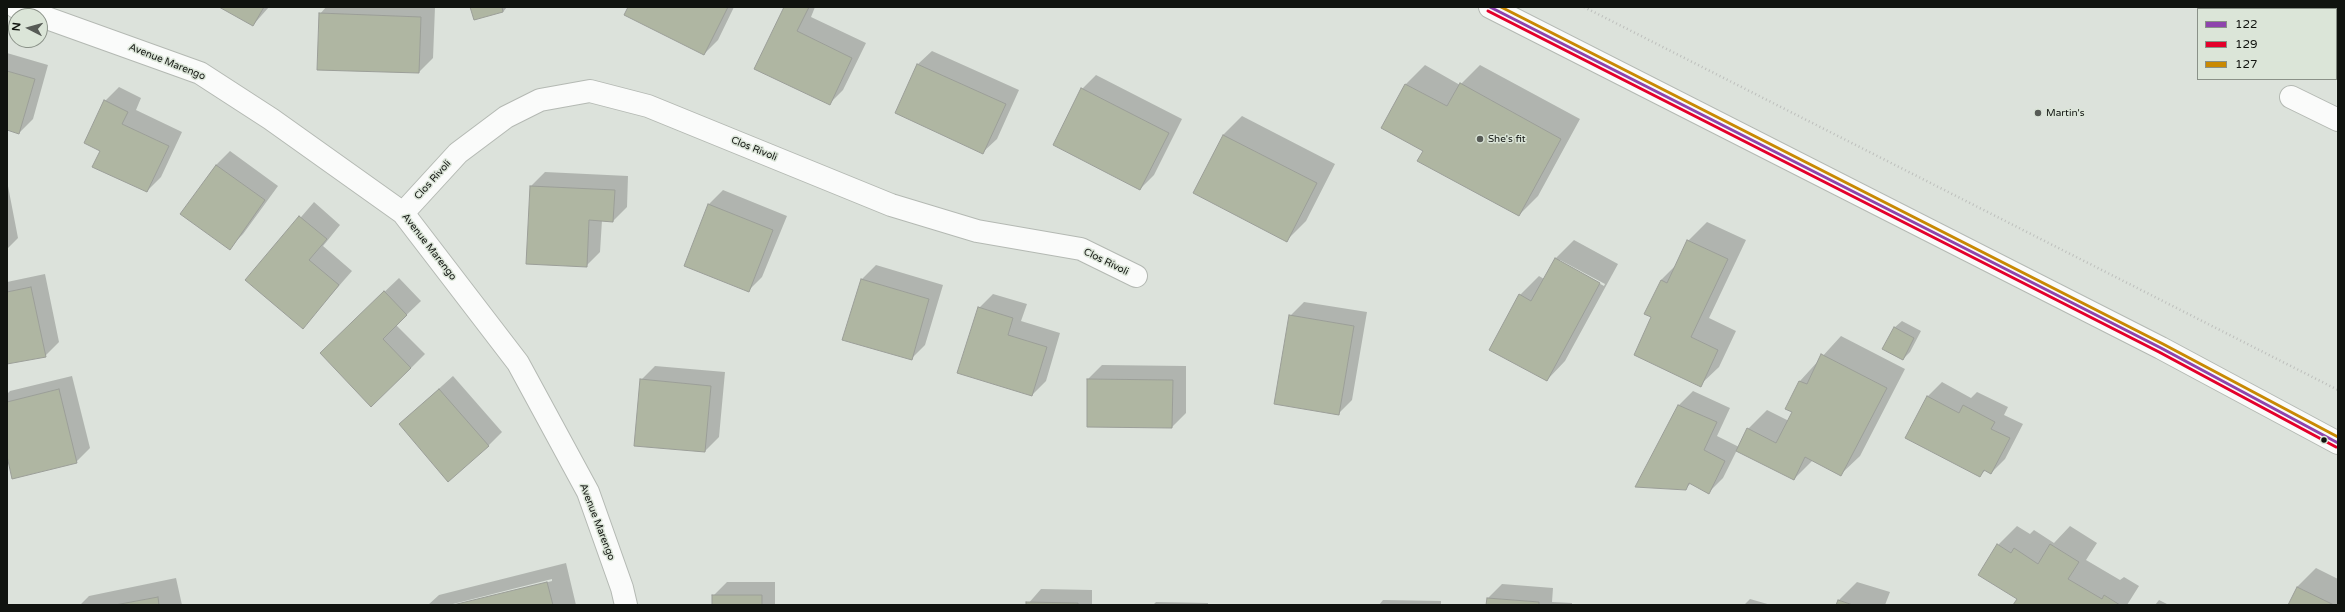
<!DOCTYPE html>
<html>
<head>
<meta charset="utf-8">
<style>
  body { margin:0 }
  #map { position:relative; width:2345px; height:612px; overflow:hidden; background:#dce2db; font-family:"Varela Round",sans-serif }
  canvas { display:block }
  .frame { position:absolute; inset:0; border:8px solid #10130f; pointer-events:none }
  .legend { position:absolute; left:2197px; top:8px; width:140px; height:72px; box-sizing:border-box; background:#dbe5d8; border:1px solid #8a9188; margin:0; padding:5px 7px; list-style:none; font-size:12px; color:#10130f }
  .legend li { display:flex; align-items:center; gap:8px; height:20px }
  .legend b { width:20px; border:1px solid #8a9188 }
  .north { position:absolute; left:8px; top:8px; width:40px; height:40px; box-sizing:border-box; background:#dbe5d8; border:1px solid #8a9188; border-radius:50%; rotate:276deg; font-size:11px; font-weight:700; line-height:16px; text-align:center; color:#10130f }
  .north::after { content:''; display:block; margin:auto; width:14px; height:18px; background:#575b56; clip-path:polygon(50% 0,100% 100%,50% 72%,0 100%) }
</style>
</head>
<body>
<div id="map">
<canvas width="2345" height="612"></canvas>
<div class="frame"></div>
<ul class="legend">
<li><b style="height:5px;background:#8e44ad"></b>122</li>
<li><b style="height:5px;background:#e4002b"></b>129</li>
<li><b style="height:5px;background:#c98903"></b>127</li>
</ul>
<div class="north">N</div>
</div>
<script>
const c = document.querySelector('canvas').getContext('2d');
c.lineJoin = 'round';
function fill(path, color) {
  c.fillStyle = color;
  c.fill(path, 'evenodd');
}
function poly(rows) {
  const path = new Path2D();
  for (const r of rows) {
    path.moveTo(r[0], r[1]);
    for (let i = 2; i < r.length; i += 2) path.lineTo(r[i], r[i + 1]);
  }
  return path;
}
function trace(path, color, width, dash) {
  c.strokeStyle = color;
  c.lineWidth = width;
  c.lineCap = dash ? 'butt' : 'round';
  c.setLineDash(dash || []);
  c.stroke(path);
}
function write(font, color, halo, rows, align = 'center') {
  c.font = font + ' "Varela Round",sans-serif';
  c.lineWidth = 3;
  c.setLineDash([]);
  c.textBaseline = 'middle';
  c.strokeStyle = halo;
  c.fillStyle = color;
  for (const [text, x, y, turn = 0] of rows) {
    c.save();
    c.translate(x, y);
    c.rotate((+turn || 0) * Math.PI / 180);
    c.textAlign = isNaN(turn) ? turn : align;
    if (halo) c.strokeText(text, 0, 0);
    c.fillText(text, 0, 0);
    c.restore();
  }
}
const shadow = poly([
  [221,7,269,7,253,25],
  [326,7,435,7,433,58,419,72,320,14],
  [471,7,507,7,503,12],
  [630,7,734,7,718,40,704,54],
  [785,7,815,7,811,17,866,43,843,90,829,104],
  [2209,7,2260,7,2258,9,2213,9],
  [932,51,1019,90,997,139,983,152,918,64],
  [7,53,48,65,33,119,19,133,7,129],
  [1425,65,1460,85,1480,65,1580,119,1538,196,1519,215,1424,151,1382,128,1406,84],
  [1096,75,1182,119,1154,175,1140,189,1082,89],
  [119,87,141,98,136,110,182,132,161,177,147,191,101,150,105,101],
  [1242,116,1335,164,1306,221,1287,240,1223,135],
  [230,151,278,186,243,234,229,248,182,214,216,165],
  [545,172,628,176,627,207,613,221,602,220,600,252,586,266,527,263,531,186],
  [7,181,18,238,7,249],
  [723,190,787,216,762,277,748,291,709,204],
  [314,202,340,225,323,246,352,271,303,327,247,280],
  [1707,222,1746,240,1709,318,1736,331,1719,367,1700,385,1652,317,1661,280,1676,265,1688,241],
  [1574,240,1618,264,1565,361,1547,380,1520,295,1539,276,1544,279,1555,259],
  [1560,260,1605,284,1604,286,1560,262],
  [876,265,943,285,925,345,911,359,862,279],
  [45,274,59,342,45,356,7,363,7,282],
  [399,278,421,301,396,325,425,354,411,368,335,339],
  [993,294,1027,304,1021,321,1060,333,1046,381,1032,395,979,308],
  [1304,302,1367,312,1352,400,1338,414,1290,316],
  [1902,321,1921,331,1910,352,1903,359,1894,328],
  [1841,336,1905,369,1860,456,1841,474,1813,460,1794,479,1737,450,1723,478,1709,492,1691,483,1685,489,1637,486,1679,405,1693,391,1730,408,1717,436,1739,447,1748,429,1767,410,1789,421,1794,412,1786,408,1800,381],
  [1102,365,1186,366,1186,413,1172,427,1088,379],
  [655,366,725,372,719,437,705,451,641,380],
  [72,376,90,448,76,462,7,452,7,394,10,391],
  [453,376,502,432,488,446,400,424],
  [1942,382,1971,398,1977,392,2008,407,2004,415,2023,424,2005,459,1991,473,1986,470,1980,475,1906,438,1928,396],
  [2017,526,2030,534,2034,530,2054,543,2070,526,2097,543,2086,560,2120,580,2124,577,2139,586,2127,605,2014,605,2018,598,1980,575,1998,545],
  [566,563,576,605,457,605,552,581,552,579,449,605,428,605,439,595],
  [2316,568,2338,579,2338,605,2289,605,2297,587],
  [176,578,182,605,80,605,89,596],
  [727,582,775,582,775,605,713,605,713,596],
  [1857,582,1890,592,1885,605,1837,605,1839,600],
  [1502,584,1553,588,1552,602,1572,603,1572,605,1487,605,1488,598],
  [1041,589,1092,590,1092,605,1027,605],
  [1750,599,1771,605,1744,605],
  [1383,600,1441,601,1441,605,1379,605],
  [2159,600,2169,605,2155,605],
  [1156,602,1208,603,1208,605,1153,605]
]);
const building = poly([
  [219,7,264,7,253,26,219,7],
  [470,7,502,7,503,12,474,20,470,7],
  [628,7,728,7,704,55,624,15,628,7],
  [784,7,809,7,797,31,852,58,830,105,754,69,784,7],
  [2207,7,2253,7,2251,9,2210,9,2207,7],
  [319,13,421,17,419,73,317,70,319,13],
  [917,64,1006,104,983,154,895,113,917,64],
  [7,71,35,79,19,134,7,130,7,71],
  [1460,83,1561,139,1519,216,1417,161,1423,151,1381,128,1405,84,1447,106,1460,83],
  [1081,88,1169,133,1140,190,1053,145,1081,88],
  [104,100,128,112,122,124,169,146,147,192,92,167,100,151,84,143,104,100],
  [1223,135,1317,183,1287,242,1193,193,1223,135],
  [216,165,265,200,230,250,180,214,216,165],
  [530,186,615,190,613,222,589,220,587,267,526,264,530,186],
  [708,204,773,230,749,292,684,266,708,204],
  [299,216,327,239,309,260,339,285,303,329,245,280,299,216],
  [1687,240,1728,259,1691,337,1718,350,1701,387,1634,355,1651,317,1644,314,1661,280,1667,283,1687,240],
  [1555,258,1600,283,1547,381,1489,350,1519,294,1531,301,1555,258],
  [861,279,929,299,912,360,842,340,861,279],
  [31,287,46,357,7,364,7,292,31,287],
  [384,291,407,315,383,339,411,368,371,407,320,353,384,291],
  [978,307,1013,318,1008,335,1047,347,1032,396,957,373,978,307],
  [1289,315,1354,326,1339,415,1274,404,1289,315],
  [1894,327,1914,338,1903,360,1882,349,1894,327],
  [1821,354,1887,388,1841,476,1805,457,1794,480,1736,451,1747,428,1776,443,1792,412,1785,409,1799,381,1807,384,1821,354],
  [640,379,711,386,705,452,634,446,640,379],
  [1087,379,1173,380,1172,428,1087,427,1087,379],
  [59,389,77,463,12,479,7,456,7,402,59,389],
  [439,389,489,446,448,482,399,424,439,389],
  [1927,396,1959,413,1963,405,1995,422,1991,429,2010,438,1991,474,1984,470,1980,477,1905,438,1927,396],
  [1678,405,1717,422,1704,450,1725,461,1709,494,1689,483,1686,490,1635,487,1678,405],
  [1997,544,2011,553,2014,548,2038,564,2050,544,2079,562,2068,579,2102,599,2104,595,2120,605,2013,605,2017,599,1978,575,1997,544],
  [547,582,553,605,453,605,547,582],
  [2297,587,2334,605,2288,605,2297,587],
  [712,595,762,595,762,605,712,605,712,595],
  [158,597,159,605,115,605,158,597],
  [1487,598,1539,602,1539,605,1486,605,1487,598],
  [1838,600,1853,605,1836,605,1838,600],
  [1026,602,1078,603,1078,605,1026,605,1026,602]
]);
const path = poly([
  [1584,7,2338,390]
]);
const minor = poly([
  [16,7,200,73,271,119,403,213,518,363,588,492,622,588,626,605],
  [1490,7,2161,348,2338,443],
  [2291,97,2338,120],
  [403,213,458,153,506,117,540,100,590,91,648,106,891,205,977,231,1081,249,1136,276]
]);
const bus1 = poly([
  [1490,7,2161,348,2338,443]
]);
const bus2 = poly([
  [1488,11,2159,352,2336,447]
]);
const bus3 = poly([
  [1501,7,2163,344,2338,437]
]);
const markers = [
  [2038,113,4,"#575b56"],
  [1480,139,4,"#575b56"],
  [2324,440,3.5,"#10130f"]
];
const streetNames = [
  ["Avenue Marengo",167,62,22],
  ["Clos Rivoli",754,149,22],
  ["Clos Rivoli",433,180,-48],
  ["Avenue Marengo",429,247,52],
  ["Clos Rivoli",1106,262,26],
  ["Avenue Marengo",597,522,69]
];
const poiNames = [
  ["Martin's",2046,113],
  ["She's fit",1488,139]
];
fill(shadow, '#0003');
fill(building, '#afb6a2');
trace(building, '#9b9e98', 1);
trace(minor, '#b4b9b3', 24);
trace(path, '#bdbfbc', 2.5, [1, 3]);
trace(minor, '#fafbfa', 22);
trace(bus1, '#8e44ad', 3);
trace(bus2, '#e4002b', 3);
trace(bus3, '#c98903', 3);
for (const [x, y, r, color] of markers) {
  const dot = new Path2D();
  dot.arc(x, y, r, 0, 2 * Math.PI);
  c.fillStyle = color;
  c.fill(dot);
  trace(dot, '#dbe5d8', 1.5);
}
write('10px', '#10130f', '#dbe5d8', streetNames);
write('10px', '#10130f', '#dbe5d8', poiNames, 'left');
</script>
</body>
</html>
